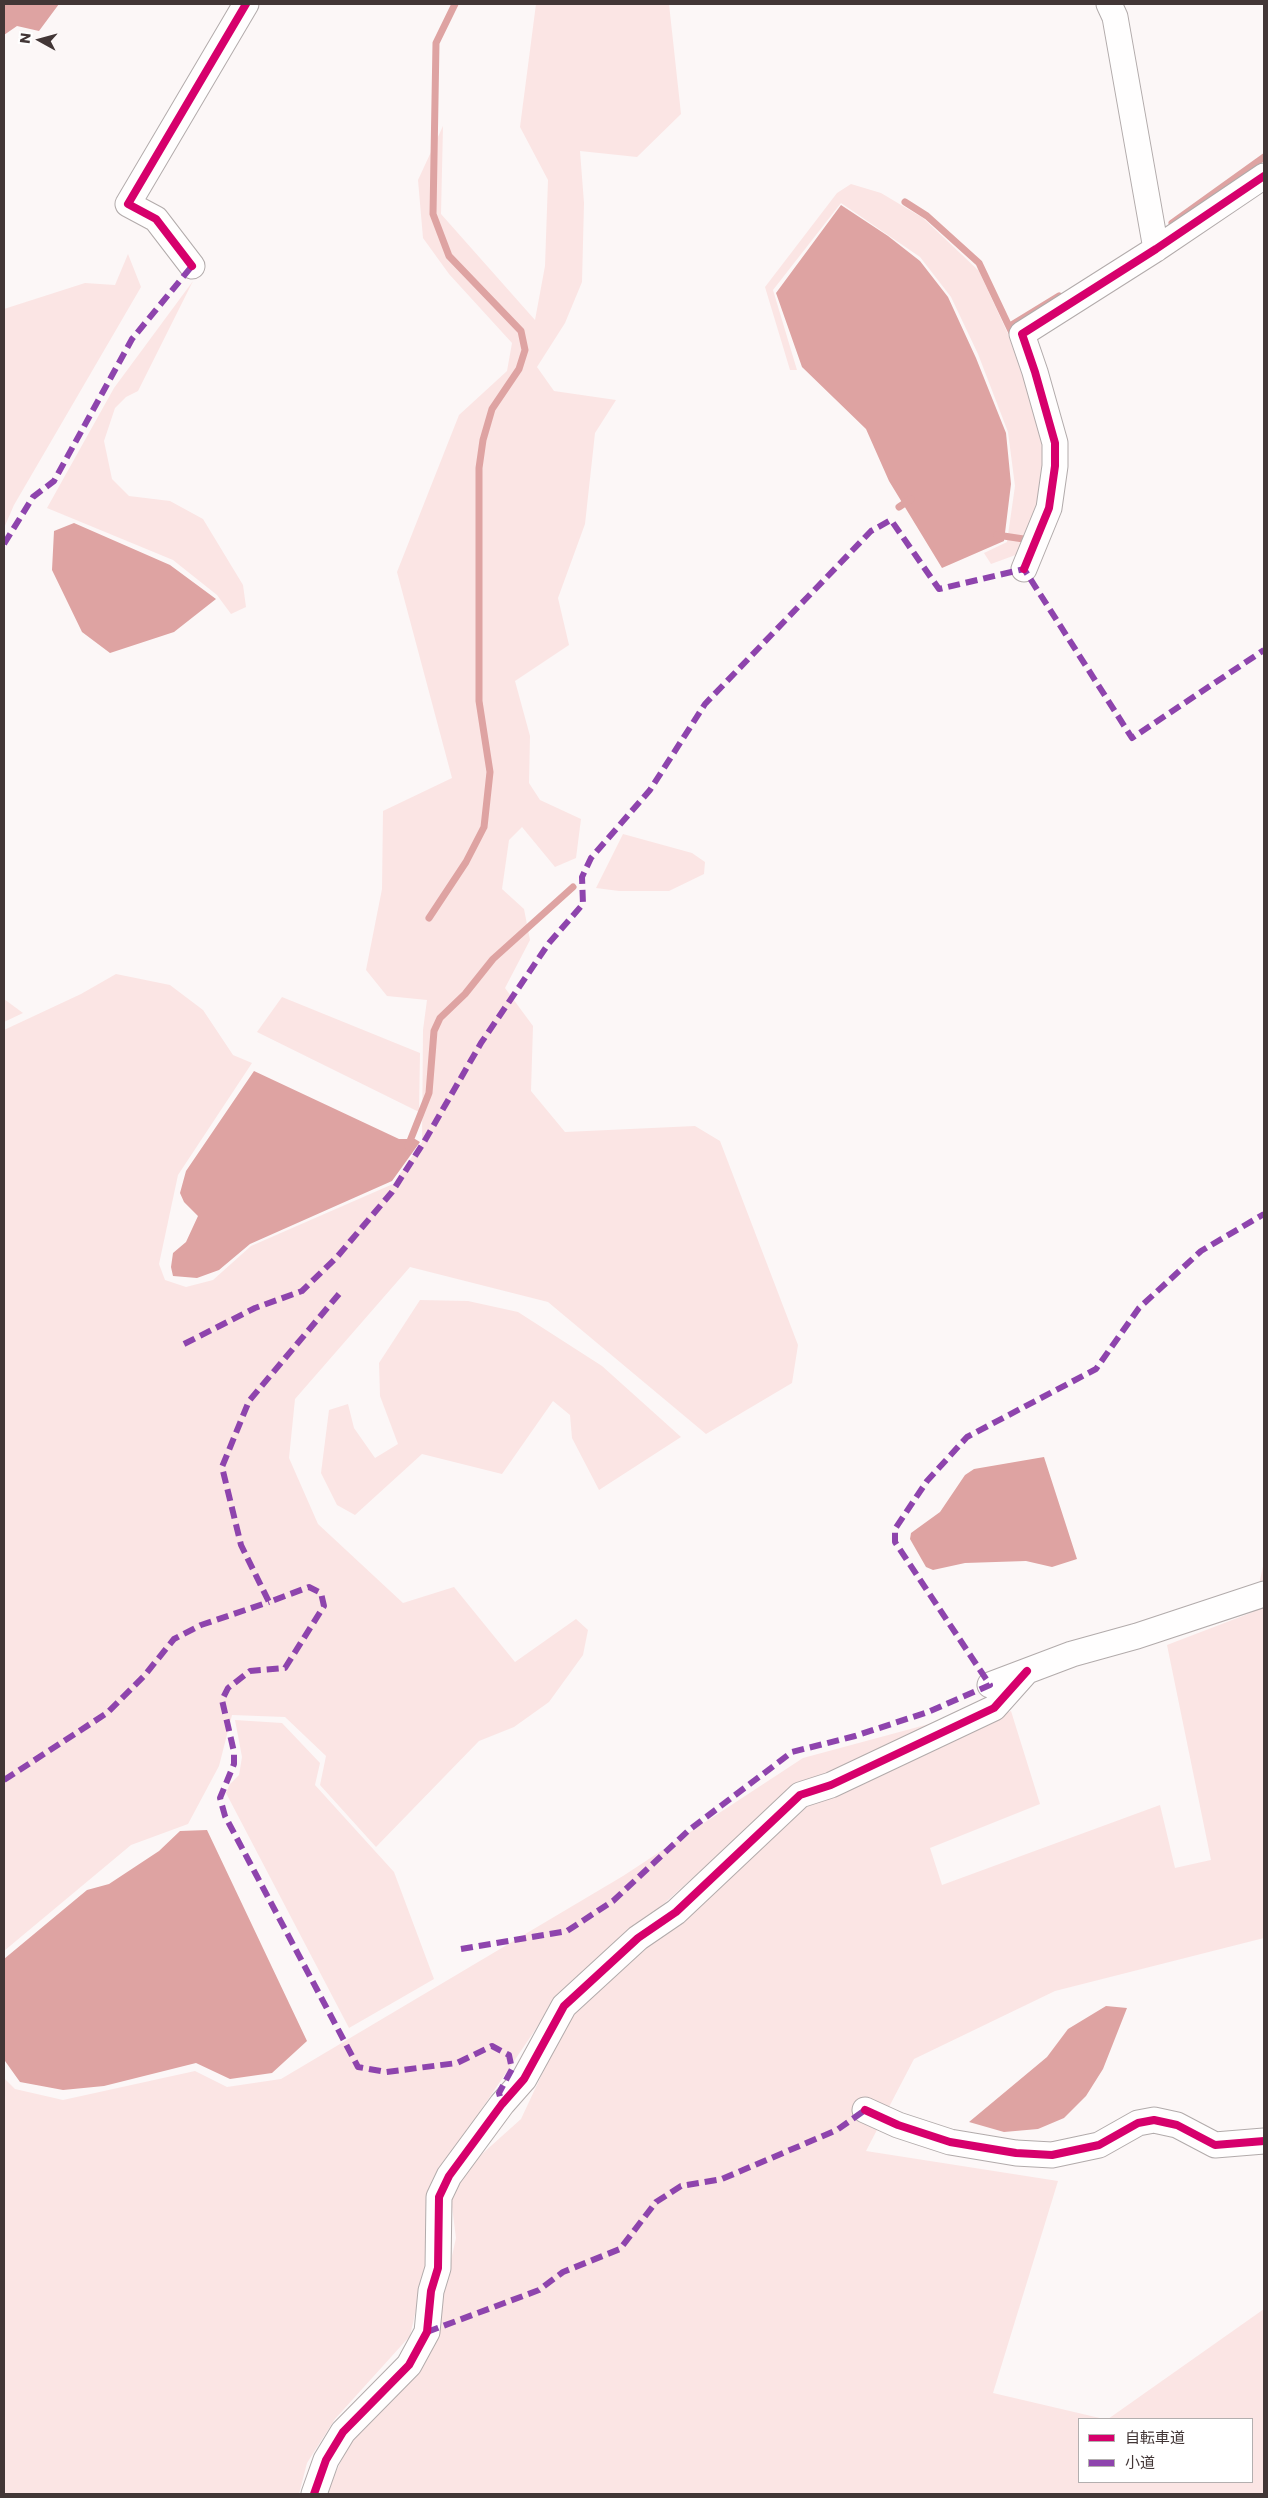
<!DOCTYPE html>
<html>
<head>
<meta charset="utf-8">
<style>
  body { margin:0 }
  #map { position:relative; width:1268px; height:2498px; overflow:hidden; background:#fcf7f7; font-family:Poppins,"Noto Sans JP",sans-serif }
  canvas { display:block }
  .frame { position:absolute; inset:0; border:5px solid #423636; pointer-events:none }
  .legend { position:absolute; left:1078px; top:2418px; width:175px; height:65px; box-sizing:border-box; background:#fff; border:1px solid #b3afaf; margin:0; padding:6px 9px; list-style:none; font-size:15px; color:#423636 }
  .legend li { display:flex; align-items:center; gap:10px; height:25px }
  .legend b { width:25px; border:1px solid #b3afaf }
  .north { position:absolute; left:15px; top:15px; width:50px; height:50px; -webkit-text-stroke:4px #fff; paint-order:stroke; rotate:277deg; font-size:14px; font-weight:700; line-height:20px; text-align:center; color:#423636 }
  .north::after { content:''; display:block; margin:auto; width:18px; height:22px; background:#423636; clip-path:polygon(50% 0,100% 100%,50% 72%,0 100%) }
</style>
</head>
<body>
<div id="map">
<canvas width="1268" height="2498"></canvas>
<div class="frame"></div>
<ul class="legend">
<li><b style="height:6px;background:#d6006c"></b>自転車道</li>
<li><b style="height:6px;background:#8e44ad"></b>小道</li>
</ul>
<div class="north">N</div>
</div>
<script>
const c = document.querySelector('canvas').getContext('2d');
c.lineJoin = 'round';
function fill(path, color) {
  c.fillStyle = color;
  c.fill(path, 'evenodd');
}
function poly(rows) {
  const path = new Path2D();
  for (const r of rows) {
    path.moveTo(r[0], r[1]);
    for (let i = 2; i < r.length; i += 2) path.lineTo(r[i], r[i + 1]);
  }
  return path;
}
function trace(path, color, width, dash) {
  c.strokeStyle = color;
  c.lineWidth = width;
  c.lineCap = dash ? 'butt' : 'round';
  c.setLineDash(dash || []);
  c.stroke(path);
}
const green = poly([
  [536,4,669,4,681,114,637,157,580,151,584,203,582,282,565,323,537,367,554,391,616,400,595,433,585,524,558,598,569,645,515,681,530,736,529,783,540,800,581,819,576,858,555,867,522,827,509,840,502,889,524,909,530,940,505,988,533,1026,531,1091,565,1132,695,1126,720,1141,798,1345,792,1383,706,1434,548,1302,410,1267,295,1399,289,1458,318,1524,403,1603,454,1587,515,1662,576,1619,588,1630,583,1655,549,1702,514,1727,479,1741,376,1847,320,1785,326,1756,285,1717,232,1715,219,1766,188,1824,131,1845,4,1951,4,1030,81,994,116,974,170,985,203,1010,233,1055,252,1063,178,1175,159,1264,165,1280,186,1287,213,1280,251,1246,393,1184,422,1142,423,1030,427,1000,387,996,366,970,382,889,383,811,452,778,397,572,459,415,507,371,512,343,449,274,423,238,418,180,443,126,441,214,535,320,545,266,548,180,520,127],
  [851,184,881,193,923,218,979,271,1008,334,1039,423,1043,456,1038,503,1021,553,991,564,984,553,1007,542,1015,486,1008,432,978,354,951,297,920,257,841,203,773,290,797,370,790,370,765,287,837,193],
  [128,254,141,287,14,505,4,528,4,309,85,283,115,285],
  [193,281,138,391,126,397,115,408,104,441,112,479,129,496,170,501,203,519,243,585,246,607,231,614,217,595,173,560,47,508,114,388],
  [623,834,692,853,705,862,704,874,669,891,619,891,596,888],
  [282,997,420,1053,419,1112,257,1032],
  [4,999,23,1013,4,1022],
  [420,1300,468,1301,518,1312,602,1366,681,1437,599,1490,572,1438,570,1415,553,1401,502,1474,422,1454,355,1515,337,1505,321,1473,329,1410,348,1404,354,1428,375,1458,398,1444,380,1396,379,1363],
  [1264,1562,1264,1938,1055,1991,914,2059,866,2151,1058,2181,993,2393,1104,2419,1079,2419,1079,2482,1252,2482,1252,2419,1108,2419,1264,2309,1264,2494,325,2494,353,2437,433,2340,456,2238,451,2199,463,2171,521,2119,571,2012,805,1802,871,1778,1011,1711,1040,1804,930,1848,942,1885,1160,1805,1175,1868,1211,1860,1167,1645,1253,1612],
  [955,1717,792,1789,554,2002,462,2138,436,2174,427,2201,426,2266,410,2336,335,2419,307,2463,299,2494,4,2494,4,2078,15,2089,63,2100,195,2071,227,2087,281,2079,623,1876,803,1758],
  [235,1720,282,1723,320,1763,315,1785,394,1872,434,1979,349,2028,226,1793,230,1784,239,1775,242,1757]
]);
const water = poly([
  [4,4,59,4,39,31,17,26,4,35],
  [841,205,888,236,920,261,948,297,976,358,1006,433,1011,484,1004,541,942,568,889,481,866,429,802,367,776,293],
  [74,523,170,565,216,599,174,632,110,653,82,632,52,570,54,531],
  [254,1071,399,1139,415,1139,420,1142,392,1181,250,1244,219,1270,197,1278,173,1276,171,1267,173,1253,186,1242,198,1216,184,1202,180,1193,186,1171],
  [1044,1457,1077,1559,1052,1567,1026,1561,965,1563,933,1570,926,1567,910,1539,911,1533,940,1512,965,1475,974,1469],
  [207,1830,307,2041,272,2073,230,2079,196,2063,104,2086,63,2090,20,2082,5,2061,4,1959,87,1890,109,1884,159,1851,180,1831],
  [1106,2006,1127,2008,1103,2069,1086,2096,1064,2118,1038,2129,1004,2132,969,2122,1047,2057,1068,2029]
]);
const stream = poly([
  [905,202,927,216,979,263,1014,337],
  [1172,223,1264,157],
  [1010,326,1059,296],
  [899,507,911,499],
  [997,535,1030,540],
  [429,918,466,862,484,827,490,772,479,701,479,468,483,440,492,409,519,369,525,350,521,331,449,256,433,214,436,43,455,4],
  [408,1146,429,1093,434,1031,440,1018,465,994,493,959,573,887]
]);
const minor = poly([
  [1109,4,1115,17,1156,249],
  [192,266,156,219,128,204,246,4],
  [1024,569,1049,508,1055,466,1055,443,1035,372,1022,334,1156,249,1264,176],
  [990,1685,1072,1654,1137,1636,1264,1594],
  [865,2110,898,2125,950,2142,1016,2153,1052,2155,1099,2145,1138,2123,1154,2120,1177,2125,1215,2145,1264,2141],
  [314,2494,326,2460,343,2432,409,2365,427,2332,431,2291,438,2268,439,2197,449,2176,502,2104,524,2079,564,2006,638,1938,676,1912,800,1795,831,1785,994,1708,1027,1671]
]);
const quiet = poly([
  [4,544,33,497,54,481,132,339,192,266],
  [339,1294,249,1401,222,1467,241,1545,269,1602,309,1587,321,1593,324,1606,285,1668,250,1671,228,1688,222,1700,234,1752,234,1764,220,1798,225,1816,358,2067,386,2072,457,2063,492,2046,509,2055,512,2069,499,2093,502,2104],
  [184,1344,255,1308,302,1291,337,1257,392,1192,424,1142,481,1043,549,943,583,904,582,877,591,858,650,790,705,704,871,531,891,520,939,589,1024,569,1132,738,1264,650],
  [4,1780,107,1713,144,1676,174,1639,201,1625,269,1602],
  [461,1949,567,1931,613,1901,689,1830,792,1752,855,1736,928,1712,990,1685,895,1542,895,1529,927,1481,967,1437,1096,1369,1139,1308,1201,1251,1264,1214],
  [427,2332,539,2290,563,2272,620,2249,656,2202,681,2186,722,2179,837,2130,865,2110]
]);
const cycleway = poly([
  [192,266,156,219,128,204,246,4],
  [1024,569,1049,508,1055,466,1055,443,1035,372,1022,334,1156,249,1264,176],
  [865,2110,898,2125,950,2142,1016,2153,1052,2155,1099,2145,1138,2123,1154,2120,1177,2125,1215,2145,1264,2141],
  [314,2494,326,2460,343,2432,409,2365,427,2332,431,2291,438,2268,439,2197,449,2176,502,2104,524,2079,564,2006,638,1938,676,1912,800,1795,831,1785,994,1708,1027,1671]
]);
fill(green, '#fbe5e4');
fill(water, '#dea3a2');
trace(stream, '#dea3a2', 7);
trace(minor, '#b2abab', 27);
trace(minor, '#fffefe', 25);
trace(quiet, '#8e44ad', 6, [12, 6]);
trace(cycleway, '#d6006c', 8);
</script>
</body>
</html>
